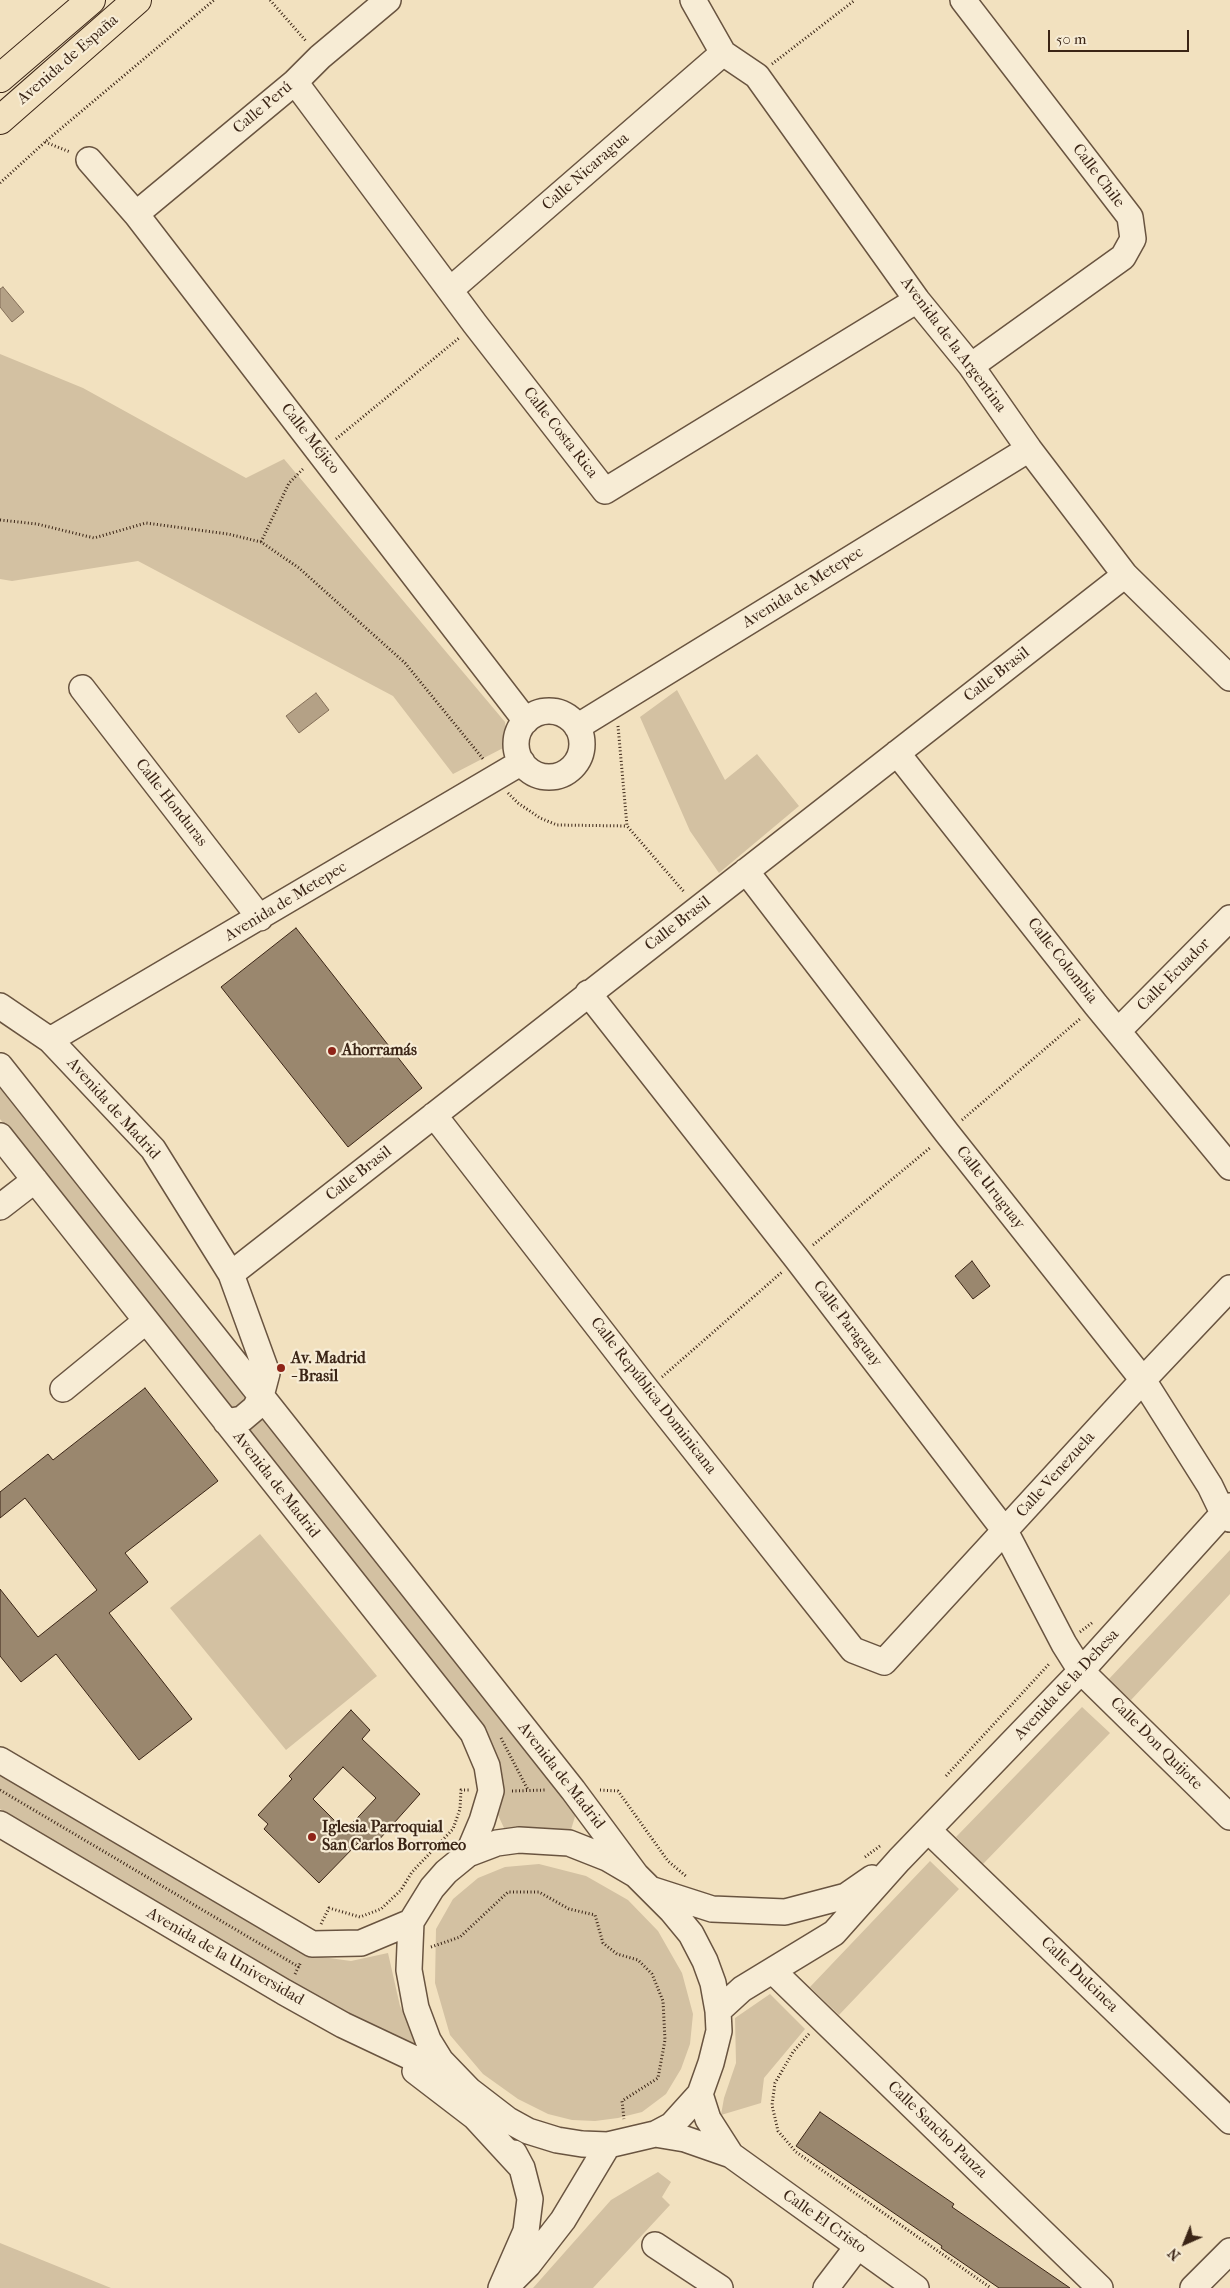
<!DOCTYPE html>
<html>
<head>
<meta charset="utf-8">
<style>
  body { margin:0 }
  #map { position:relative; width:1230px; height:2288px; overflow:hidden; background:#f2e1bf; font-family:"IM FELL French Canon",serif }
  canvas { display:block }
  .north { position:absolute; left:1160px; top:2218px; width:50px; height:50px; -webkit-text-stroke:4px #f7ecd5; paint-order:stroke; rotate:224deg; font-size:14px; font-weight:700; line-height:20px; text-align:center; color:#3b2516 }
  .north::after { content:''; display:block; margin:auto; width:18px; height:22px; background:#3b2516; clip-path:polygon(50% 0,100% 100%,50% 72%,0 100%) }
  .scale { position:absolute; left:1048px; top:30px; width:141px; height:22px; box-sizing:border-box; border:2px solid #3b2516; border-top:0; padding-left:6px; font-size:15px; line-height:18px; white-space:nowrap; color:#3b2516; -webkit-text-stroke:4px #f7ecd5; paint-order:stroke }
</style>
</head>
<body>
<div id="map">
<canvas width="1230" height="2288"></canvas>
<div class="north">N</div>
<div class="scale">50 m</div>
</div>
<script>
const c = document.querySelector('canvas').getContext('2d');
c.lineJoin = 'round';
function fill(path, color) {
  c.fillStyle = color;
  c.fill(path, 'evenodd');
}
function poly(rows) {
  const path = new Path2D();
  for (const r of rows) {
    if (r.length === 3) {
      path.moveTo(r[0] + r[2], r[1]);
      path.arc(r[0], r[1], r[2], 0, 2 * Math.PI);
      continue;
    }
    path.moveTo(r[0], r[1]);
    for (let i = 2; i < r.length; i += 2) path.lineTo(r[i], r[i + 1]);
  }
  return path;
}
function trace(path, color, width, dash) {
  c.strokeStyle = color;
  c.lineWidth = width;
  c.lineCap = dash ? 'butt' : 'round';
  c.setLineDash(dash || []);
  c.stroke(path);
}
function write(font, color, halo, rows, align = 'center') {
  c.font = font + ' "IM FELL French Canon",serif';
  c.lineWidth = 4.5;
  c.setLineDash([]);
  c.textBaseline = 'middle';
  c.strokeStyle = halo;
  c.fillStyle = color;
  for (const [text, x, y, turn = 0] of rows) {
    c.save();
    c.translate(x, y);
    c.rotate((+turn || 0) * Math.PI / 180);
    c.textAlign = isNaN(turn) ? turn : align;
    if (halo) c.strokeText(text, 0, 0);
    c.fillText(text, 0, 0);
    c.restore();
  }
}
const green = poly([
  [0,354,83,388,246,478,284,459,505,722,507,746,453,774,393,696,138,561,12,581,0,579],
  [677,690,725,780,757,754,799,806,719,873,690,831,640,717],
  [0,1082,577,1810,570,1833,504,1828,498,1815,501,1781,488,1736,0,1119],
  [260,1534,377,1676,286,1750,170,1608],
  [1230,1550,1230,1594,1131,1700,1108,1680],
  [1082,1707,1110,1733,983,1864,956,1837],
  [0,1768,322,1957,351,1961,388,1953,400,2006,428,2062,0,1809],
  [930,1861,959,1889,839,2015,810,1987],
  [539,1864,586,1876,628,1900,658,1931,682,1973,693,2014,690,2044,681,2069,666,2094,642,2112,618,2118,595,2121,572,2120,548,2114,518,2099,483,2074,450,2035,435,1983,436,1929,453,1899,478,1878,505,1867],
  [770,1994,805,2029,764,2078,761,2103,721,2115,724,2098,736,2063,735,2018],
  [658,2172,671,2182,662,2197,670,2205,593,2288,533,2288,611,2200],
  [0,2243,111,2288,0,2288]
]);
const water = poly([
  [3,287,24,312,12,322,0,307,0,289,3,287],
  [316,693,329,710,299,733,286,716,316,693]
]);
const building = poly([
  [296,928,422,1088,348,1147,221,987,296,928],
  [972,1261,990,1286,973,1299,955,1276,972,1261],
  [145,1388,218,1481,125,1553,148,1582,109,1613,192,1719,139,1760,56,1654,21,1682,0,1656,0,1589,38,1637,97,1590,25,1498,0,1518,0,1492,48,1454,53,1460,145,1388],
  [351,1710,370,1730,362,1739,420,1794,368,1852,358,1843,319,1883,264,1829,268,1824,258,1815,292,1779,289,1776,351,1710],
  [343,1767,376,1798,345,1831,313,1799,343,1767],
  [820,2112,954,2204,952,2207,1070,2288,999,2288,941,2248,942,2246,796,2146,820,2112]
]);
const path = poly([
  [270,0,306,41],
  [772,64,855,0],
  [45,142,70,152],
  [0,183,45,142,214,0],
  [336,439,459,338],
  [0,520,37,524,94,538,146,523,228,534,261,542,299,568,405,663,484,760],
  [261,542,289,483,304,468],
  [618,726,627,826,685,893],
  [508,793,518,803,540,818,557,825,627,826],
  [962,1120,1081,1018],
  [813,1245,931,1147],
  [662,1377,782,1272],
  [1080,1632,1093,1622],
  [501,1738,528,1790],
  [946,1776,1050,1663],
  [0,1790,299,1967],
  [600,1790,618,1791,668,1861,687,1877],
  [512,1791,546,1790],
  [865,1857,880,1846],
  [321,1924,329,1908,360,1917,381,1909,401,1890,412,1872,453,1829,460,1809,461,1790,469,1790],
  [431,1947,460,1937,508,1892,539,1892,569,1909,595,1915,603,1943,617,1954,638,1960,652,1974,663,2001,665,2040,658,2078,622,2101,624,2119],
  [295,1974,301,1962],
  [809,2034,793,2052,775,2083,772,2105,778,2131,796,2152,991,2288]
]);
const minor = poly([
  [693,0,723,53,757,76,917,300,971,366,1029,449,1125,575,1230,678],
  [963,0,1130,217,1133,239,1123,257,971,366],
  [295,82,475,324,605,491,917,300],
  [89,160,136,214,526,721],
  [136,214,295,82,320,57,388,0],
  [450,290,723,53],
  [82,688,260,918],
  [549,744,33],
  [577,727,1029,449],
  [897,753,1096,1005,1230,1167],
  [746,871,947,1133,1143,1380,1210,1486,1223,1513,1230,1519],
  [588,993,797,1259,1005,1531,1064,1644,1081,1671,1230,1817],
  [0,1006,50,1040,153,1149,231,1274,267,1373,261,1396,255,1408,242,1419,226,1422],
  [1118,1031,1230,918],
  [50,1040,522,762],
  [0,1066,573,1790,636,1875],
  [434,1115,647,1390,853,1650,884,1662,1143,1380,1230,1288],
  [0,1136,473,1733,487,1766,491,1791,482,1821,468,1854],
  [0,1207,35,1180],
  [231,1274,1125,575],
  [63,1389,146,1321],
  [0,1760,312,1944,361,1943,411,1922],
  [0,1824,284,1992,343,2025,451,2076],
  [928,1830,1230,2121],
  [519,1840,569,1843,607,1858,636,1875,672,1911,691,1934,705,1961,713,1983,718,2011,719,2031,711,2063,700,2094,672,2125,655,2134,608,2145,582,2144,557,2140,528,2131,508,2120,469,2090,441,2061,428,2040,416,2008,409,1970,411,1922,432,1888,446,1872,468,1854,497,1843,519,1840],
  [653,1890,712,1909,785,1912,846,1896,872,1878],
  [774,1972,1100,2288],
  [718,2011,742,1989,834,1933,899,1860,1081,1671,1230,1506],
  [415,2071,475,2117,522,2168],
  [700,2094,708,2119,731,2155],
  [655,2134,685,2139,731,2155,916,2288],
  [655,2245,720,2288],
  [512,2281,528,2265,563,2220,608,2145],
  [501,2288,526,2231,530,2199,522,2168,514,2153],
  [826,2288,858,2246],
  [1193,2288,1230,2251]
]);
const major = poly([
  [0,78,91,0],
  [0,120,137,0]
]);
const markers = [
  [332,1051,5,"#8f2418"],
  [281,1368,5,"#8f2418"],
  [312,1837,5,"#8f2418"]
];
const streetNames = [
  ["Avenida de España",68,60,-41],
  ["Calle Perú",263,108,-40],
  ["Calle Nicaragua",586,172,-41],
  ["Calle Chile",1098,176,53],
  ["Avenida de la Argentina",953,345,53],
  ["Calle Costa Rica",560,433,52],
  ["Calle Méjico",310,439,52],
  ["Avenida de Metepec",803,588,-32],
  ["Calle Brasil",997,675,-38],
  ["Calle Honduras",171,803,52],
  ["Avenida de Metepec",286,902,-31],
  ["Calle Brasil",678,924,-38],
  ["Calle Colombia",1062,961,52],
  ["Calle Ecuador",1174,975,-45],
  ["Avenida de Madrid",113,1109,48],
  ["Calle Brasil",359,1174,-38],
  ["Calle Uruguay",990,1188,52],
  ["Calle Paraguay",847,1324,53],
  ["Calle República Dominicana",653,1396,52],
  ["Calle Venezuela",1056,1475,-48],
  ["Avenida de Madrid",276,1485,52],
  ["Avenida de la Dehesa",1067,1685,-47],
  ["Calle Don Quijote",1156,1744,45],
  ["Avenida de Madrid",561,1776,52],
  ["Avenida de la Universidad",225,1957,30],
  ["Calle Dulcinea",1079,1975,44],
  ["Calle Sancho Panza",937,2130,44],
  ["Calle El Cristo",824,2222,35]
];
const poiNames = [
  ["Ahorramás",342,1051],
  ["Av. Madrid",291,1359],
  ["- Brasil",291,1377],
  ["Iglesia Parroquial",322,1828],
  ["San Carlos Borromeo",322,1846]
];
fill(green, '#d3c1a2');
fill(water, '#b4a186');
trace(water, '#846f59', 1);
fill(building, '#9a876e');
trace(building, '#3b2516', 1);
trace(minor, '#695440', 28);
trace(major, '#3b2516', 30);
trace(path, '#3b2516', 3, [1, 2.5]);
trace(minor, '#f7ecd5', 25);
trace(major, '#f2e1bf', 28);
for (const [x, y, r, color] of markers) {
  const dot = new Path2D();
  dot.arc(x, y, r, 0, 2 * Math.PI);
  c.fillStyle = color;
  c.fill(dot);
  trace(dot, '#f7ecd5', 2);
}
write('16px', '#3b2516', '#f7ecd5', streetNames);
write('bold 16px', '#3b2516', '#f7ecd5', poiNames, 'left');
</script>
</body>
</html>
